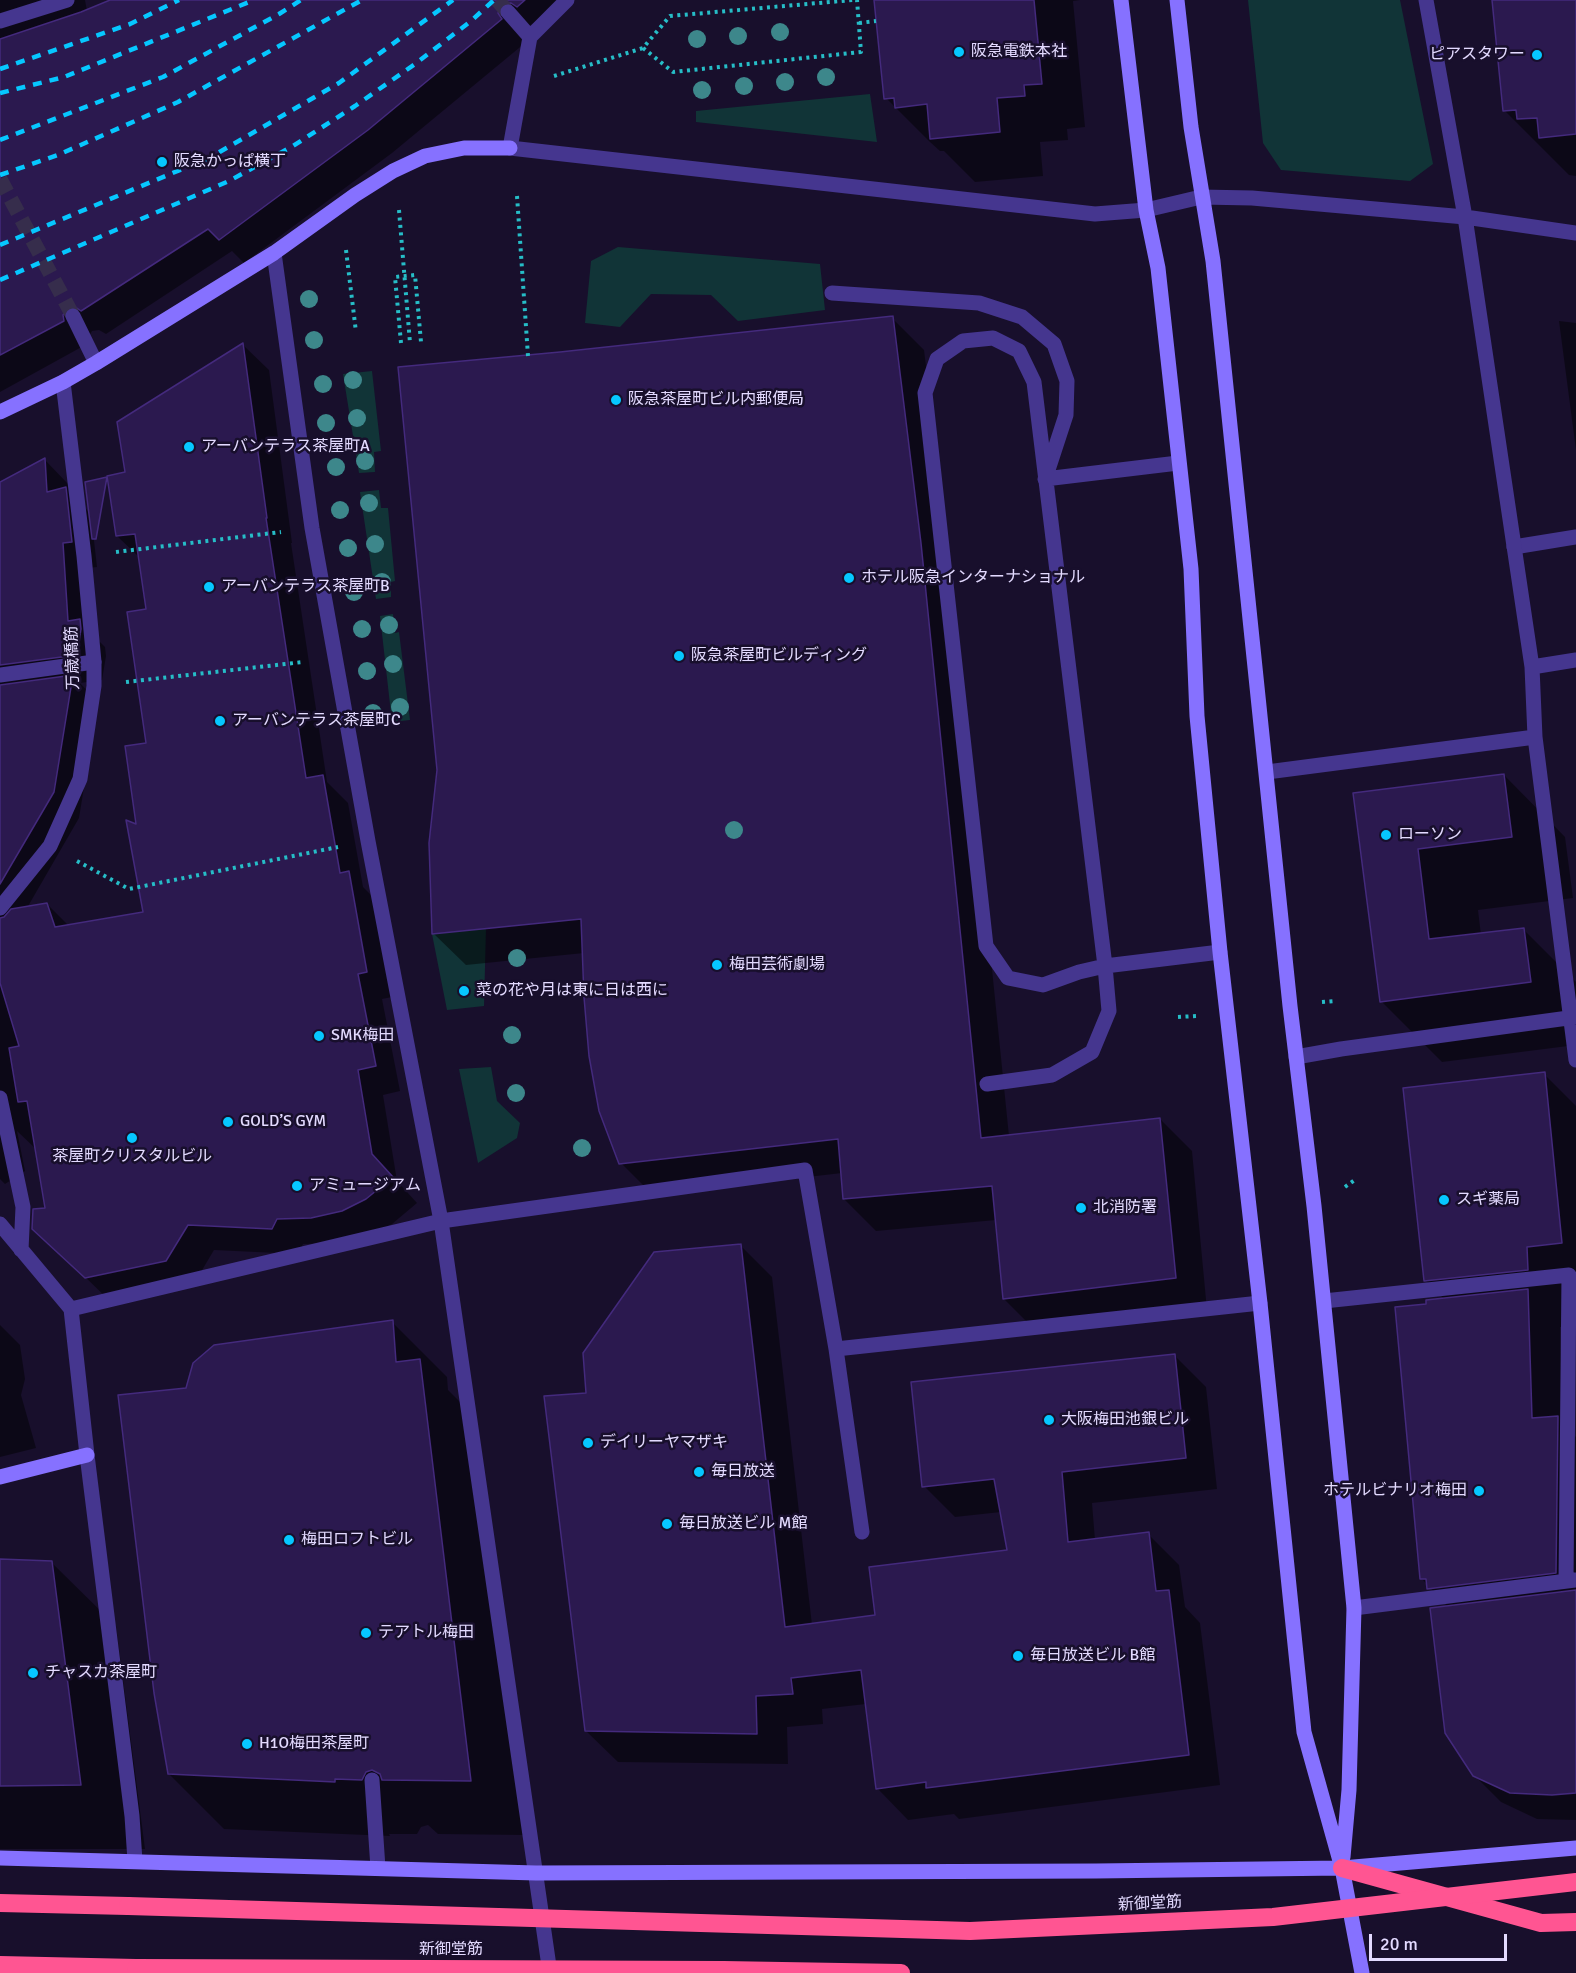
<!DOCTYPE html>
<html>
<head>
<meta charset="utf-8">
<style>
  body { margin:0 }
  #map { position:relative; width:1576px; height:1973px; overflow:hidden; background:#180f2c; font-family:Signika,sans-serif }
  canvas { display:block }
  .scale { position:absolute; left:1369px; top:1934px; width:138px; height:27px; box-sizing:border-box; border:3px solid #e3daff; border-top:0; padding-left:8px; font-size:18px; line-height:21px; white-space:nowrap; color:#e3daff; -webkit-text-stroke:4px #180f2c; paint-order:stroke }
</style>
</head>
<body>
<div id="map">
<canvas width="1576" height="1973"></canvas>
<div class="scale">20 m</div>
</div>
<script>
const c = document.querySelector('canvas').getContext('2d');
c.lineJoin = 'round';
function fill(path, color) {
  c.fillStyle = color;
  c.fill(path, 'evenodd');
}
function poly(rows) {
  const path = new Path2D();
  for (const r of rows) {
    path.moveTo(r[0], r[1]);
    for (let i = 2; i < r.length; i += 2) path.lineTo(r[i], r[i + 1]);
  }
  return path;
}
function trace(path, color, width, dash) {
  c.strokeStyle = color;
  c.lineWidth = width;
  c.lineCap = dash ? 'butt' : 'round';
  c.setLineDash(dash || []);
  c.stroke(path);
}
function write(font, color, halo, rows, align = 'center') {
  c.font = font + ' Signika,"Noto Sans JP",sans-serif';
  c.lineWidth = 5;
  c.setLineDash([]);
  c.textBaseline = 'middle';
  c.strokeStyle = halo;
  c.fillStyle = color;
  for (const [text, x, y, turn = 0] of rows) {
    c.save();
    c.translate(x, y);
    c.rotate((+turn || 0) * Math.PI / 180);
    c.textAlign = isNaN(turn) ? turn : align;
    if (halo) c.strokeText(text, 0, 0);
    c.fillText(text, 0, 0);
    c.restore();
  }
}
const green = poly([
  [1248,0,1400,0,1433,164,1410,181,1281,170,1263,143],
  [870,94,877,142,696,122,696,111],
  [618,247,820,264,825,310,738,321,711,295,651,294,620,327,585,323,591,261],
  [372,371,381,451,374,452,375,472,359,473,343,374],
  [379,490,381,508,388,508,395,581,391,582,391,597,376,599,360,492],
  [393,614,395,633,399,632,410,720,392,722,380,616],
  [486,928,484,1006,447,1010,432,934],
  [491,1067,497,1101,520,1123,517,1138,478,1163,459,1069]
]);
const shadow = poly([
  [0,0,85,0,87,11,114,0,567,0,525,29,524,43,519,48,392,153,244,263,232,251,106,334,99,330,92,331,87,339,87,344,0,392],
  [876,0,1080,0,1073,1,1085,127,1067,129,1068,140,1040,142,1043,176,975,182,944,151,940,151,930,142,886,98],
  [1494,0,1576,0,1576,176,1569,175,1504,110],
  [892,318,924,350,952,576,1009,1136,1160,1119,1192,1151,1207,1310,1036,1331,1004,1299,996,1220,876,1231,844,1199,842,1173,653,1195,621,1163,584,953,466,965,434,934],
  [1559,321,1576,323,1576,450],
  [243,345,269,370,292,543,291,543,327,782,348,803,363,887,374,898,392,997,382,999,400,1091,383,1095,397,1181,417,1203,392,1224,368,1236,338,1243,303,1244,298,1254,214,1250,192,1287,112,1303,53,1246,37,1150,17,1131,25,1171,5,1184,0,1179,0,484,45,460,70,486,71,494,91,514,97,567,88,568,92,634,105,647,106,656,102,680,80,683,98,702,79,818,27,908,47,904,69,926,145,913,137,826,148,744,148,611,140,558,117,536,127,473],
  [1504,775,1565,837,1573,898,1478,910,1481,935,1523,929,1576,982,1576,1045,1442,1062,1381,1001,1355,794],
  [1544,1074,1576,1106,1576,1325,1560,1327,1563,1424,1576,1437,1576,1820,1537,1819,1501,1802,1474,1775,1448,1607,1422,1579,1428,1305,1445,1300,1425,1280],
  [741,1246,772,1277,812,1625,877,1616,1008,1551,1001,1512,955,1517,924,1486,1174,1355,1206,1387,1217,1489,1092,1503,1095,1540,1148,1534,1179,1565,1185,1607,1200,1623,1220,1785,959,1819,954,1814,908,1820,877,1788,866,1704,822,1709,823,1724,787,1727,788,1764,618,1762,586,1731,588,1394],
  [392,1322,447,1377,448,1390,474,1416,525,1835,438,1834,428,1825,421,1827,417,1834,389,1834,390,1836,224,1829,169,1774,187,1390],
  [0,1325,20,1345,25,1379,21,1395,36,1448,0,1457],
  [0,1561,51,1562,116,1626,145,1849,0,1849]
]);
const building = poly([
  [110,0,525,0,517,7,511,3,502,4,498,13,502,19,368,130,219,240,208,229,81,311,74,306,68,308,63,315,64,321,0,355,0,39,81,12,110,0],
  [874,0,1034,0,1042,84,1024,85,1025,96,997,98,1000,132,930,139,927,104,895,108,894,98,884,99,874,0],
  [1492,0,1576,0,1576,134,1539,138,1537,118,1517,119,1516,110,1503,111,1492,0],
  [893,316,921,543,981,1138,1160,1118,1176,1278,1003,1299,992,1186,843,1199,838,1139,619,1164,599,1111,589,1056,584,997,581,919,432,934,429,843,437,770,398,367,560,352,893,316],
  [243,343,267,518,266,518,306,778,323,775,340,873,349,871,367,972,358,974,376,1066,358,1070,372,1154,393,1177,366,1199,342,1211,311,1218,277,1219,272,1229,188,1225,166,1261,85,1278,32,1229,33,1209,45,1208,27,1101,18,1102,9,1048,19,1046,0,983,0,918,4,917,11,909,47,903,55,927,143,912,126,820,136,824,125,746,146,743,127,612,146,609,135,534,116,536,107,476,125,472,117,422,243,343],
  [45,458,47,492,66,487,72,542,63,543,68,621,80,619,81,629,77,655,0,665,0,482,45,458],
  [107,477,96,539,92,539,85,482,107,477],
  [73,675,54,792,0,884,0,685,73,675],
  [1504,774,1512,837,1418,849,1429,939,1524,928,1531,982,1380,1002,1353,793,1504,774],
  [1545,1072,1562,1243,1527,1247,1528,1270,1424,1281,1403,1088,1545,1072],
  [741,1244,785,1627,875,1615,869,1567,1007,1550,994,1479,922,1487,911,1382,1175,1354,1186,1458,1062,1472,1068,1542,1149,1532,1156,1591,1169,1590,1189,1755,926,1788,926,1782,876,1789,861,1670,791,1678,793,1694,756,1696,757,1734,585,1731,544,1396,586,1393,583,1353,654,1252,741,1244],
  [1528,1289,1532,1418,1558,1416,1556,1573,1427,1589,1426,1579,1420,1579,1395,1307,1426,1304,1426,1300,1528,1289],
  [393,1320,396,1362,420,1359,471,1781,382,1780,380,1774,372,1770,366,1772,362,1780,335,1779,335,1782,168,1774,154,1693,118,1395,186,1388,193,1363,214,1345,393,1320],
  [0,1559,52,1561,81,1785,0,1786,0,1559],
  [1576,1590,1576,1793,1552,1795,1510,1793,1473,1776,1445,1733,1430,1608,1576,1590]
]);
const streetTunnel = poly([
  [497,0,508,12],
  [0,179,73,316]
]);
const path = poly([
  [859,23,876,21],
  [643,48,673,72,861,52,857,0],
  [554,76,643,48,670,16,853,0],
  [517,196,528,356],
  [399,210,410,343],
  [346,250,356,332],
  [401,343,395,277,415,275,421,342],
  [116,552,281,532],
  [126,682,303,662],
  [77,861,129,889,338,847],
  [1322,1002,1335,1001],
  [1178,1017,1196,1016],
  [1345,1187,1356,1179]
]);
const lane = poly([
  [832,293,979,303,1022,317,1054,344,1067,381,1066,415,1047,473],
  [1045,479,1178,463],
  [1514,547,1576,537],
  [0,675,94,662],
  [987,1084,1052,1075,1092,1052,1109,1011,1105,966,1034,382,1019,351,993,338,963,341,937,359,925,393,986,946,1008,978,1043,985,1079,972,1105,966,1220,952],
  [372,1780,378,1868]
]);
const street = poly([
  [567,0,530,37,510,148,1095,214,1146,210,1201,197,1252,198,1465,217,1576,233],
  [1426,0,1465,217,1532,667,1535,737,1576,1060],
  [508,12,530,37],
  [0,21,67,0],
  [274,253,312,528,368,841,441,1221,550,1973],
  [73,316,96,363],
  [1532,667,1576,660],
  [1267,772,1535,737],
  [0,908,50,846,80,779,94,686,94,662,84,556,63,382],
  [1296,1057,1341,1049,1576,1017],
  [0,1098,23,1207,21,1250],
  [0,1224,71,1309,87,1455,132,1816,135,1861],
  [1324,1301,1569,1275,1566,1581],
  [71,1309,441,1221,805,1170,836,1349,862,1532],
  [836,1349,1260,1303],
  [1354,1608,1575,1580]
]);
const secondary = poly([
  [1121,0,1146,210,1158,268,1191,569,1197,716,1220,952,1260,1303,1304,1732,1342,1868,1362,1973],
  [1177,0,1191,127,1213,261,1290,1006,1314,1206,1354,1608,1349,1790,1343,1857],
  [0,412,63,382,96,363,274,253,355,195,393,171,425,156,464,148,510,148],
  [0,1477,87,1455],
  [0,1858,536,1873,1096,1871,1342,1868,1576,1848]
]);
const highway = poly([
  [1342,1868,1541,1923,1576,1922],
  [0,1903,128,1906],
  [0,1965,136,1968],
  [708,1973,723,1970,901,1973]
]);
const rail = poly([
  [0,69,130,24,179,0],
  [0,93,64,77,254,0],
  [0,140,163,77,279,14,301,0],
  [0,175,58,155,178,102,362,0],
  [0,245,211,157,339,83,453,0],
  [0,280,229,181,293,146,355,106,415,64,471,21,494,0]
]);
const highwayBridge = poly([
  [128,1906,970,1931,1273,1917,1576,1882],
  [136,1968,723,1970]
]);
const trees = [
  [780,32],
  [738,36],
  [697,39],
  [826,77],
  [785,82],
  [744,86],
  [702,90],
  [309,299],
  [314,340],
  [353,380],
  [323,384],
  [357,418],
  [326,423],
  [365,461],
  [336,467],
  [369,503],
  [340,510],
  [375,544],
  [348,548],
  [382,582],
  [354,592],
  [389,625],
  [362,629],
  [393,664],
  [367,671],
  [400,707],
  [373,713],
  [734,830],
  [517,958],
  [512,1035],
  [516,1093],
  [582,1148]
];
const markers = [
  [959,52,6,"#06c7ff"],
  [1537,55,6,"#06c7ff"],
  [162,162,6,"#06c7ff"],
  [616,400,6,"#06c7ff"],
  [189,447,6,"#06c7ff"],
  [849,578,6,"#06c7ff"],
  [209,587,6,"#06c7ff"],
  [679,656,6,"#06c7ff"],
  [220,721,6,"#06c7ff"],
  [1386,835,6,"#06c7ff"],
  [717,965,6,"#06c7ff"],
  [464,991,6,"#06c7ff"],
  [319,1036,6,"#06c7ff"],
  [228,1122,6,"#06c7ff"],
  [132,1138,6,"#06c7ff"],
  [297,1186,6,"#06c7ff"],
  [1444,1200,6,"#06c7ff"],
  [1081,1208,6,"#06c7ff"],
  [1049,1420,6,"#06c7ff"],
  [588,1443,6,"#06c7ff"],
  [699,1472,6,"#06c7ff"],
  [1479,1491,6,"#06c7ff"],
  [667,1524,6,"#06c7ff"],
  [289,1540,6,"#06c7ff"],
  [366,1633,6,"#06c7ff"],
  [1018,1656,6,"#06c7ff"],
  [33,1673,6,"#06c7ff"],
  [247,1744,6,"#06c7ff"]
];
const poiNames = [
  ["阪急電鉄本社",971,52],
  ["ピアスタワー",1525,55,"right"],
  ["阪急かっぱ横丁",174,162],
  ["阪急茶屋町ビル内郵便局",628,400],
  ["アーバンテラス茶屋町A",201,447],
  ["ホテル阪急インターナショナル",861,578],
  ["アーバンテラス茶屋町B",221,587],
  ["阪急茶屋町ビルディング",691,656],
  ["アーバンテラス茶屋町C",232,721],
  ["ローソン",1398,835],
  ["梅田芸術劇場",729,965],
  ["菜の花や月は東に日は西に",476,991],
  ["SMK梅田",331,1036],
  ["GOLD’S GYM",240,1122],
  ["茶屋町クリスタルビル",132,1157,"center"],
  ["アミュージアム",309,1186],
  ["スギ薬局",1456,1200],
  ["北消防署",1093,1208],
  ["大阪梅田池銀ビル",1061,1420],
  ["デイリーヤマザキ",600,1443],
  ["毎日放送",711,1472],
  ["ホテルビナリオ梅田",1467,1491,"right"],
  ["毎日放送ビル M館",679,1524],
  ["梅田ロフトビル",301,1540],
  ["テアトル梅田",378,1633],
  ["毎日放送ビル B館",1030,1656],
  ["チャスカ茶屋町",45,1673],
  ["H1O梅田茶屋町",259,1744]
];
const streetNames = [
  ["万歳橋筋",73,658,-92],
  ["新御堂筋",1150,1904,-3],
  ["新御堂筋",451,1950]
];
fill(green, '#113437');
fill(shadow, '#0007');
fill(building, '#2b194f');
trace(building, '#442a7d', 1.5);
trace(streetTunnel, '#362d4c', 15, [15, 8]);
trace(path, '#26bdc7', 4, [3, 4.5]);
trace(lane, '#45368f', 15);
trace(street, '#45368f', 15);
trace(secondary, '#8671ff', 15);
trace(highway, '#ff5592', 18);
trace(rail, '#06c7ff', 4.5, [9, 8]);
trace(highwayBridge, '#ff5592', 18);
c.fillStyle = '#3d878b';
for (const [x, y] of trees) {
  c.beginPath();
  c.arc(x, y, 9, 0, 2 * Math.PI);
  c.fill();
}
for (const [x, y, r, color] of markers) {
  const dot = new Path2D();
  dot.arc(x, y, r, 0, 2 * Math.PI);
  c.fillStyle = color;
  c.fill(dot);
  trace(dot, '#180f2c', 2);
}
write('16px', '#e3daff', '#180f2c', poiNames, 'left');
write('16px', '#e3daff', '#180f2c', streetNames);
</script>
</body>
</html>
